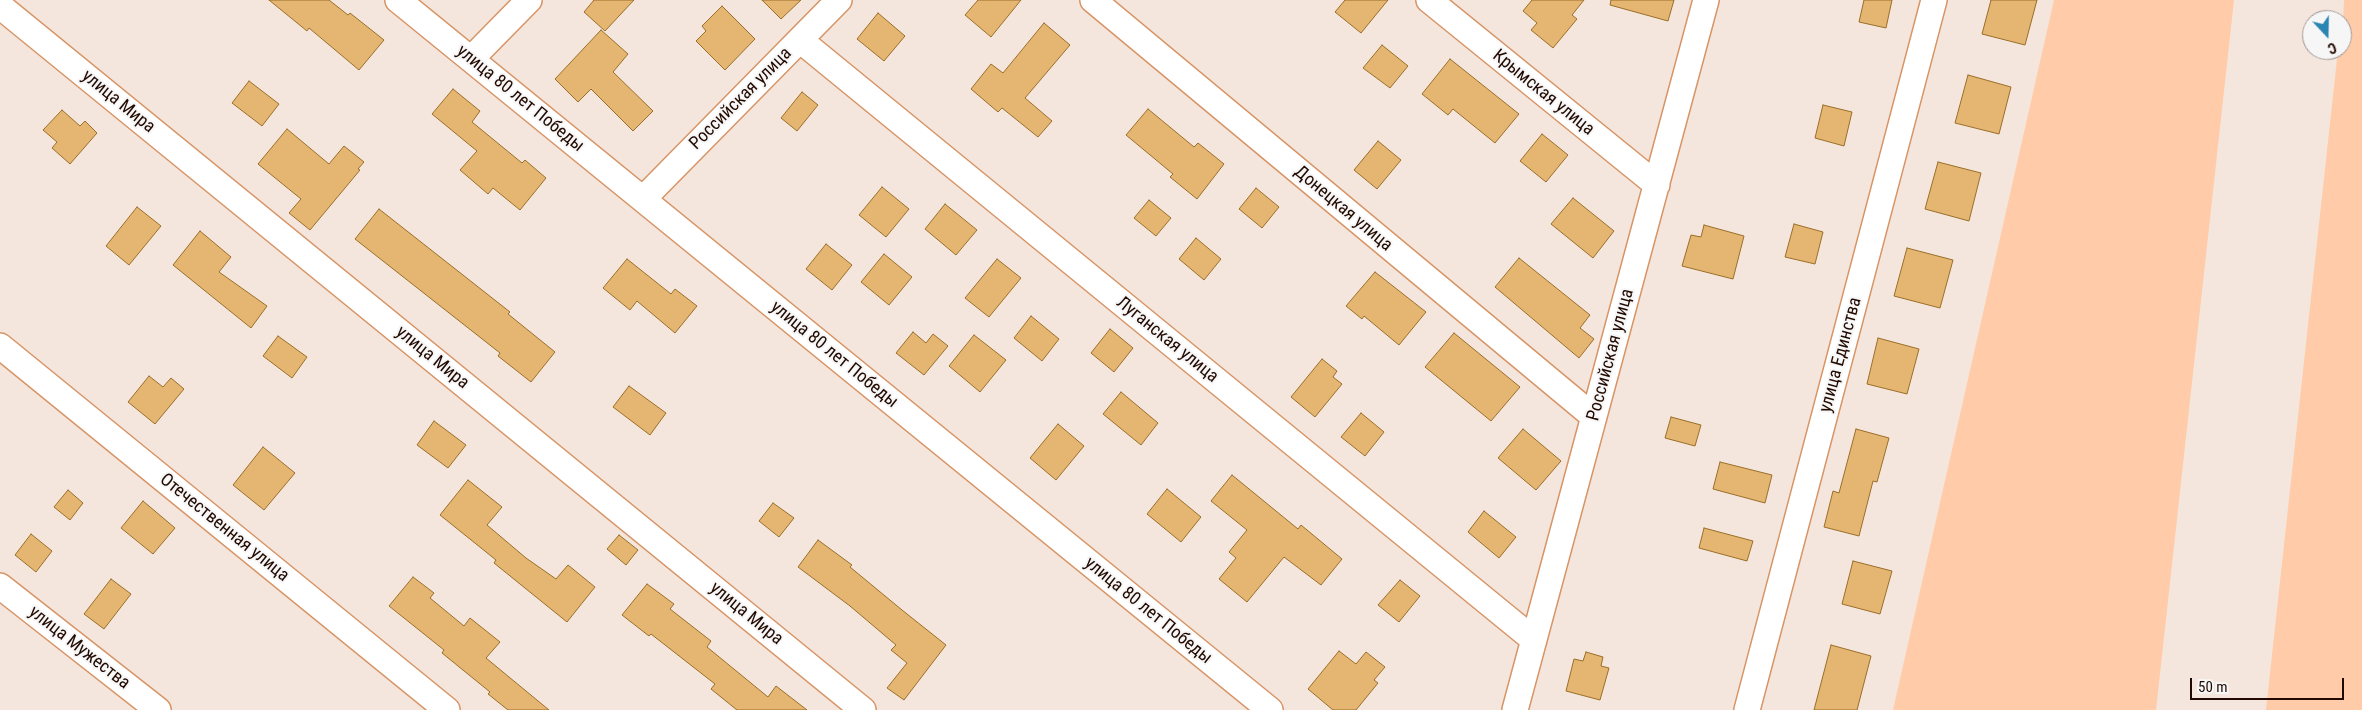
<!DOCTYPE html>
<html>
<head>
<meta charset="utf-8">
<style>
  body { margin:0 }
  #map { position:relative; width:2362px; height:710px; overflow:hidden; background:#f4e6dc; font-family:"Roboto Condensed",sans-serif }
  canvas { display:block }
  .north { position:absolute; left:2302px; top:10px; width:50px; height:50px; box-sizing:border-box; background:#f6f6f6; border:1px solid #a19794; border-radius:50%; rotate:159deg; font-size:14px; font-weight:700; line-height:20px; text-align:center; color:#210900 }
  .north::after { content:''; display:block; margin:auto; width:18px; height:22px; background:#2a85b2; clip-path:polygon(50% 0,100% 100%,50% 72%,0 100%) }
  .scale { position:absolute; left:2190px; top:678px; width:154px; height:22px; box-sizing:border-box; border:2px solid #210900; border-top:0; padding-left:6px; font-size:15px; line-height:18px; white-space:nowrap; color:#210900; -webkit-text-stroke:4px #f6f6f6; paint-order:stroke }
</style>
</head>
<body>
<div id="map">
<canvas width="2362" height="710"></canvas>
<div class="north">С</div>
<div class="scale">50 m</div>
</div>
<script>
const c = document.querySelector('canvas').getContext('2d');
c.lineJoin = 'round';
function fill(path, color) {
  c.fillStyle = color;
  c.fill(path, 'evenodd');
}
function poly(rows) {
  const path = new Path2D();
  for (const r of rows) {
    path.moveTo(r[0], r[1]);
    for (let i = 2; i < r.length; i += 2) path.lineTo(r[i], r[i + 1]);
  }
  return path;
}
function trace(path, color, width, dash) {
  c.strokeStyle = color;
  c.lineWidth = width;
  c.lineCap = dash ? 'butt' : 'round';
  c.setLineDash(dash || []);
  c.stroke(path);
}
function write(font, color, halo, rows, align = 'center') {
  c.font = font + ' "Roboto Condensed",sans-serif';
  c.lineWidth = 4;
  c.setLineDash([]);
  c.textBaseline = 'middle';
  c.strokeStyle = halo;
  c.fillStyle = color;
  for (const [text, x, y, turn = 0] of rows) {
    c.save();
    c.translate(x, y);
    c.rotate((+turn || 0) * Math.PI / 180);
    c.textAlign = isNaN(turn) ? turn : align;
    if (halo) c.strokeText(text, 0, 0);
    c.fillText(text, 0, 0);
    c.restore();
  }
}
const green = poly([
  [2054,0,2234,0,2156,710,1893,710],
  [2344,0,2362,0,2362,710,2266,710,2338,50,2342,50]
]);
const building = poly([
  [269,0,329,0,348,15,350,13,384,40,359,70,309,28,307,31,269,0],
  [594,0,634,0,605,31,584,12,594,0],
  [762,0,801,0,781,19,762,0],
  [978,0,1021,0,991,37,965,15,978,0],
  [1345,0,1388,0,1361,33,1335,12,1345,0],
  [1532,0,1584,0,1572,15,1577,19,1553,48,1531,30,1537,23,1523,11,1532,0],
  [1611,0,1674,0,1668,21,1610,5,1611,0],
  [1864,0,1892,0,1886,28,1859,22,1864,0],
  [1991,0,2037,0,2025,45,1982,34,1991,0],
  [722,6,755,39,725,70,696,41,706,31,702,26,722,6],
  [878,13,905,36,884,61,857,39,878,13],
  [1044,23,1070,45,1025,98,1052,121,1038,137,1002,108,998,112,971,89,991,64,1003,73,1044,23],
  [601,30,628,54,613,72,653,111,633,131,591,89,578,102,555,79,601,30],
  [1382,45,1408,66,1390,88,1363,68,1382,45],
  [1450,59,1519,114,1495,143,1453,109,1448,115,1422,94,1450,59],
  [1968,75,2011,87,1999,134,1955,123,1968,75],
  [249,81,279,104,262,126,232,103,249,81],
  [453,89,480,111,472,122,522,163,525,160,546,178,520,210,493,188,488,194,460,170,477,151,432,114,453,89],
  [802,92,818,105,797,131,781,118,802,92],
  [1823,105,1852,112,1844,146,1815,138,1823,105],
  [1148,109,1194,147,1198,143,1224,164,1197,199,1170,177,1173,174,1126,135,1148,109],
  [62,110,80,126,85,121,97,133,70,164,52,148,57,142,43,130,62,110],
  [287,129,329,164,344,146,364,162,358,169,360,170,310,230,289,213,301,199,258,164,287,129],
  [1542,134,1568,155,1546,182,1520,161,1542,134],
  [1378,141,1401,160,1377,189,1354,170,1378,141],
  [1938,162,1981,173,1969,221,1925,209,1938,162],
  [882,187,909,209,886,237,859,215,882,187],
  [1256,188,1279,207,1262,228,1239,209,1256,188],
  [1573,198,1614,231,1593,258,1551,224,1573,198],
  [1149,200,1171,218,1156,236,1134,218,1149,200],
  [945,204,977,230,956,255,925,229,945,204],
  [137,207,161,226,129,265,106,246,137,207],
  [379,209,510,312,508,314,555,352,531,382,498,356,500,353,355,239,379,209],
  [1794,224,1823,232,1815,264,1785,257,1794,224],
  [1704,225,1744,236,1733,279,1682,266,1691,235,1701,237,1704,225],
  [200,231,231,257,219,272,267,306,251,328,173,265,200,231],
  [1196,238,1221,259,1204,280,1179,259,1196,238],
  [826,244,852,265,832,290,806,269,826,244],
  [1907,248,1953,260,1940,308,1894,296,1907,248],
  [884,254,912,277,889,305,861,282,884,254],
  [1519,258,1590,315,1580,328,1594,339,1579,358,1495,287,1519,258],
  [627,259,671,294,675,289,697,306,675,333,637,301,630,310,603,288,627,259],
  [997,259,1021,278,989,317,965,298,997,259],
  [1375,272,1426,312,1399,345,1364,316,1362,319,1346,306,1375,272],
  [1031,316,1059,339,1042,361,1014,338,1031,316],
  [1110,329,1133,348,1114,372,1091,353,1110,329],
  [913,332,926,343,933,334,948,346,924,375,896,353,913,332],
  [1454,333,1520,387,1491,421,1425,367,1454,333],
  [974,335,1006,360,980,392,949,366,974,335],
  [278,336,307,357,292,378,263,356,278,336],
  [1878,338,1919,349,1907,394,1867,384,1878,338],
  [1322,359,1337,371,1333,377,1342,384,1315,417,1291,397,1322,359],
  [149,376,163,387,171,378,184,389,155,424,128,402,149,376],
  [629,386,666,413,650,435,613,407,629,386],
  [1121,392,1158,423,1141,445,1103,414,1121,392],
  [1361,413,1384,432,1365,456,1341,437,1361,413],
  [1671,417,1701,425,1695,446,1665,438,1671,417],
  [434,421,466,445,448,468,417,445,434,421],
  [1058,424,1084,446,1056,480,1030,458,1058,424],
  [1523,429,1561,461,1536,490,1498,458,1523,429],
  [1856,429,1889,438,1877,482,1873,481,1859,536,1824,527,1833,491,1839,493,1856,429],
  [263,447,295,473,264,510,233,485,263,447],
  [1720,462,1772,475,1765,503,1713,489,1720,462],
  [1232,475,1298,529,1301,525,1342,559,1321,585,1284,557,1247,602,1219,579,1236,558,1229,552,1247,530,1211,501,1232,475],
  [468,480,502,507,487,525,526,558,556,579,568,565,595,587,567,622,494,563,496,560,440,515,468,480],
  [1167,489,1201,517,1181,542,1147,514,1167,489],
  [68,490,83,503,70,520,54,507,68,490],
  [143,501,175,528,153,554,121,528,143,501],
  [773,503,794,518,779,537,759,521,773,503],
  [1484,511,1516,537,1499,558,1468,532,1484,511],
  [1704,528,1753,541,1747,561,1699,548,1704,528],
  [31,534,52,551,36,572,15,555,31,534],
  [619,535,638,550,626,565,607,549,619,535],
  [818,540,852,565,850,567,902,610,946,645,904,700,887,688,907,663,891,650,896,645,850,606,798,567,818,540],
  [1853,561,1892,571,1880,614,1842,604,1853,561],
  [413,577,434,593,430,598,464,626,470,618,500,642,486,658,549,710,508,710,488,694,490,692,442,653,444,650,389,606,413,577],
  [111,579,131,594,104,629,84,614,111,579],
  [1400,580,1420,596,1399,622,1378,605,1400,580],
  [647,584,674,604,670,609,711,641,707,647,768,697,776,686,807,710,737,710,711,689,715,684,651,634,649,636,622,615,647,584],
  [1831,645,1871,656,1857,710,1814,710,1831,645],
  [1339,651,1356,664,1366,652,1385,667,1374,680,1378,683,1356,710,1333,710,1308,689,1339,651],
  [1586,652,1603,657,1601,666,1609,668,1600,700,1566,691,1574,659,1583,661,1586,652]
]);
const minor = poly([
  [398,0,1270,710],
  [1093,0,1594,417],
  [1429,0,1657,185],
  [0,6,863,710],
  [800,40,1534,640],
  [471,59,529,0],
  [643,199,839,0],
  [0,346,447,710],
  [0,586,158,710],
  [1515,710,1706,0],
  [1747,710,1934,0]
]);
const streetNames = [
  ["Крымская улица",1543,93,39],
  ["улица 80 лет Победы",520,99,39],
  ["Российская улица",741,99,-45],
  ["улица Мира",118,102,39],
  ["Донецкая улица",1343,209,40],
  ["Луганская улица",1167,340,39],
  ["улица 80 лет Победы",834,355,39],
  ["Российская улица",1611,355,-75],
  ["улица Единства",1841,355,-75],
  ["улица Мира",432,358,39],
  ["Отечественная улица",224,528,39],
  ["улица 80 лет Победы",1148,611,39],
  ["улица Мира",746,614,39],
  ["улица Мужества",79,648,38]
];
fill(green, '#ffcba8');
fill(building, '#e5b572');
trace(building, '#9a6e28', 1);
trace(minor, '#d79466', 28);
trace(minor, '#fff', 25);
write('18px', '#210900', '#f6f6f6', streetNames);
</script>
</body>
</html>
